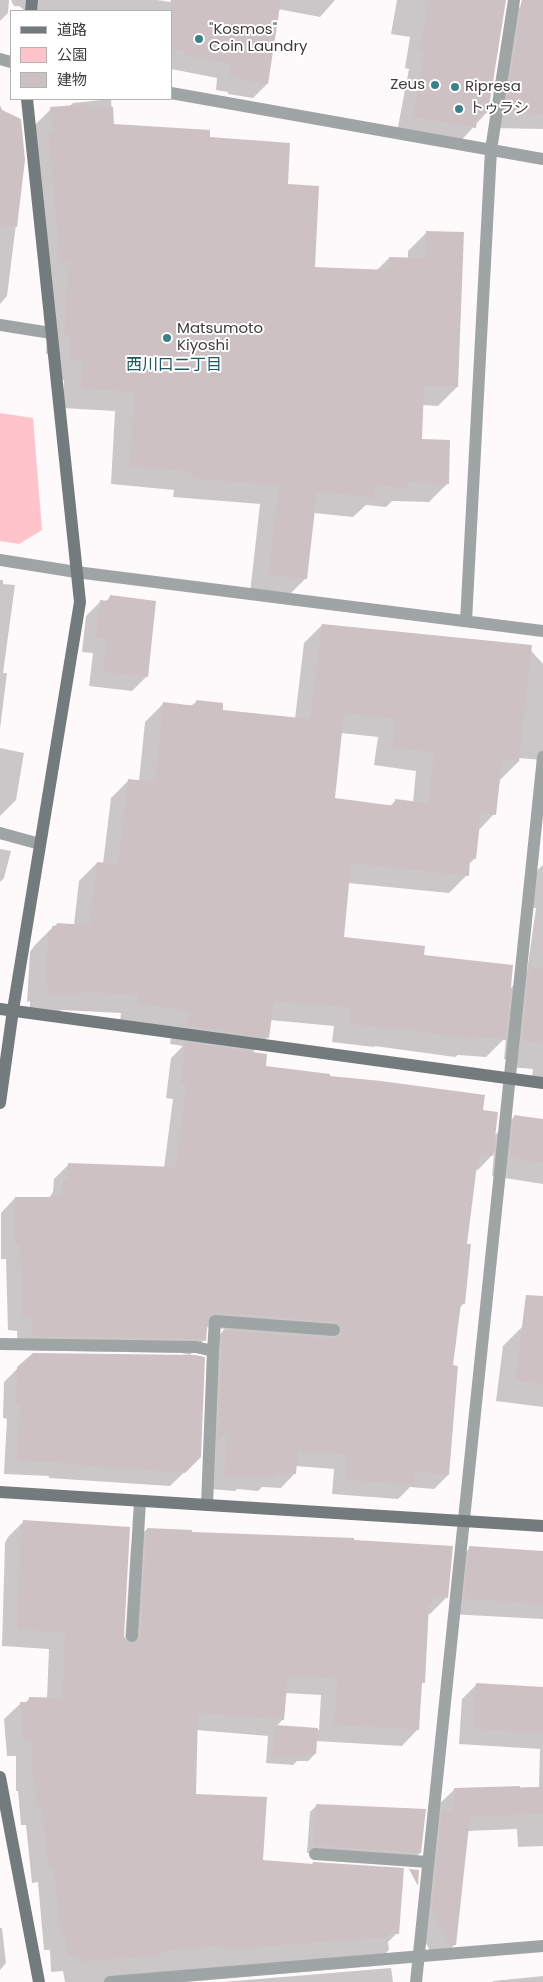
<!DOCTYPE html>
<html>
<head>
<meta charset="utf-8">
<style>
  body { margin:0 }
  #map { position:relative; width:543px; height:1982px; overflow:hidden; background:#fef9fa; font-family:Poppins,"Noto Sans JP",sans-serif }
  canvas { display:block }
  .legend { position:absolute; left:10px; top:10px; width:162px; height:90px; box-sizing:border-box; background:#fff; border:1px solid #b3b1b1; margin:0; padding:6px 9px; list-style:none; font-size:15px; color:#403b3c }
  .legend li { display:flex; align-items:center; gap:10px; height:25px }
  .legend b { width:25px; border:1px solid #b3b1b1 }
</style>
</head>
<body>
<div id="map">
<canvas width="543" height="1982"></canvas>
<ul class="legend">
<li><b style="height:6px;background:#737b7c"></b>道路</li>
<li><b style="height:14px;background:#ffc3cb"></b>公園</li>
<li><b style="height:14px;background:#cec1c3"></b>建物</li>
</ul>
</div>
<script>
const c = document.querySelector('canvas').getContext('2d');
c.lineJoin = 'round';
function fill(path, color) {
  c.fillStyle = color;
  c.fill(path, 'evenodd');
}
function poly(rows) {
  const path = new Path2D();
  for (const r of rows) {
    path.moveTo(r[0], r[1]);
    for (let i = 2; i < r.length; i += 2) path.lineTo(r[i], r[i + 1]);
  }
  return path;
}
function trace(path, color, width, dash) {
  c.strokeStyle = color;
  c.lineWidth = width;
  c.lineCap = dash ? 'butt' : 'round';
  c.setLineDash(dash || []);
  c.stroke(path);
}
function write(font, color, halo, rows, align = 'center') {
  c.font = font + ' Poppins,"Noto Sans JP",sans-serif';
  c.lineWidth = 4;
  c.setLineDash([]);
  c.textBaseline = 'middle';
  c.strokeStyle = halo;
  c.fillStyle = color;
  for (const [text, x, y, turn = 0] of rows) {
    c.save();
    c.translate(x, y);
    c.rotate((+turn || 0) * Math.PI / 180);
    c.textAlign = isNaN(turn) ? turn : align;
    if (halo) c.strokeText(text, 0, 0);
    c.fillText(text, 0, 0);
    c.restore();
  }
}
const green = poly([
  [0,413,33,418,42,530,19,544,0,541]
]);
const shadow = poly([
  [0,0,9,0,8,13,0,21],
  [11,0,157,0,170,2,171,0,335,0,320,17,278,9,267,84,253,98,228,94,228,92,216,90,217,78,171,69,171,11,25,11,19,6,14,6],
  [397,0,494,0,487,112,459,143,397,132,409,69,405,68,410,37,391,34],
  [522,0,543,0,543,129,490,128,507,20,520,7],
  [111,99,113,126,208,138,287,185,313,268,376,271,389,258,408,259,408,251,427,232,457,387,438,406,422,405,421,440,448,483,429,502,392,501,386,507,366,505,353,517,314,513,306,578,287,597,250,593,260,504,173,497,174,490,111,484,115,411,62,408,64,380,51,379,52,354,46,354,51,280,32,128,51,109,69,107,73,103],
  [0,105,24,160,7,296,0,304],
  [0,580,3,580,3,584,15,585,3,673,7,673,0,729],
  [110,597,146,677,132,691,89,686,93,653,82,652,86,616,101,601,105,602],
  [322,625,526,645,543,664,543,760,518,758,518,762,500,780,494,814,478,831,475,858,469,864,467,875,449,893,348,883,343,938,423,956,510,989,527,971,536,908,528,907,531,876,543,865,543,1078,532,1077,533,1069,510,1067,510,1060,504,1059,506,1037,486,1057,458,1055,455,1057,375,1046,374,1047,332,1042,334,1026,270,1020,268,1037,252,1053,265,1067,329,1078,482,1111,494,1136,515,1116,543,1120,543,1184,492,1176,494,1153,478,1170,475,1169,466,1245,464,1303,459,1308,451,1366,448,1475,434,1489,410,1487,398,1499,332,1494,334,1469,296,1466,295,1473,281,1488,262,1487,258,1491,237,1489,235,1491,210,1489,209,1345,225,1329,206,1327,204,1340,190,1355,181,1353,18,1350,17,1331,8,1330,6,1259,1,1259,1,1213,15,1198,49,1198,53,1192,54,1179,69,1164,164,1168,173,1099,166,1098,171,1058,183,1046,170,1044,172,1029,120,1022,121,1013,61,1010,59,1012,30,1010,30,1001,27,1002,30,952,35,945,53,927,57,924,74,925,79,881,97,863,103,864,111,798,129,780,139,781,145,722,163,704,191,706,197,701,221,711,295,719,304,643],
  [341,733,378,737,374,765,416,771,413,802,396,800,390,806,334,800],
  [0,748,24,753,16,800,0,816],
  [0,849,11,851,4,878,0,882],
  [523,1326,543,1329,543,1407,496,1401,503,1346],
  [18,1368,200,1457,170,1486,49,1478,49,1476,4,1474,7,1419,3,1418,4,1382],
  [24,1521,125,1641,131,1545,147,1529,191,1533,446,1598,430,1614,428,1614,423,1682,420,1685,418,1729,402,1746,316,1741,315,1754,308,1761,297,1761,293,1765,266,1763,268,1736,196,1730,194,1795,262,1862,311,1865,313,1863,397,1933,388,1942,389,1950,373,1966,186,1982,65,1982,63,1971,51,1972,50,1950,44,1950,38,1882,32,1883,26,1825,21,1825,18,1791,16,1791,16,1756,7,1756,4,1719,21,1703,25,1703,30,1698,47,1699,49,1649,2,1646,5,1543,8,1537],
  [285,1693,321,1695,319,1730,276,1727,283,1719],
  [470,1548,543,1552,543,1619,449,1614,455,1563],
  [477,1684,543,1688,543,1846,518,1847,517,1829,467,1831,455,1944,440,1960,435,1960,417,1927,439,1804,455,1789,539,1787,540,1749,459,1744,462,1699],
  [317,1805,420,1853,413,1860,307,1853,310,1812],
  [0,1928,2,1928,6,1963,0,1970],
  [391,1968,393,1982,223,1982],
  [543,1976,543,1982,492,1982,493,1981]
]);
const building = poly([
  [171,0,281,0,268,84,242,80,242,78,229,76,231,64,184,55,185,51,171,49],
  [429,0,506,0,488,113,478,113,476,128,412,117,424,54,419,53],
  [522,0,543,0,543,114,505,113],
  [89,104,89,109,113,107,114,124,210,130,210,137,290,143,288,184,319,186,315,267,388,270,389,257,425,258,426,231,464,232,458,387,424,386,422,439,450,440,449,484,407,482,407,489,375,485,374,498,317,492,307,579,268,575,279,485,192,479,192,472,130,466,134,392,81,389,83,361,69,360,71,336,64,335,69,262,60,263,48,132,53,134,50,107],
  [0,109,21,119,25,160,17,227,0,225],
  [110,595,156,601,148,677,103,672,107,639,96,638,100,600,109,601],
  [322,624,532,645,519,762,502,760,496,815,481,813,476,859,470,858,469,876,351,863,344,937,425,946,424,955,513,965,506,1040,475,1037,475,1040,393,1028,393,1029,349,1024,351,1008,274,1001,269,1038,187,1026,190,1011,137,1004,138,995,78,992,78,994,47,993,48,984,45,984,48,933,52,933,52,926,57,926,57,923,89,925,97,862,118,864,128,779,155,782,163,702,196,706,196,700,223,703,223,710,310,719],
  [344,713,395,719,392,747,434,753,428,803,395,799,395,806,335,798],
  [529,967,543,969,543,1043,522,1041],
  [185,1042,267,1054,266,1066,330,1074,330,1076,381,1081,485,1095,483,1110,498,1112,493,1156,480,1154,480,1157,478,1157,467,1244,471,1244,465,1304,461,1303,453,1365,458,1366,449,1475,415,1472,414,1485,345,1480,347,1455,298,1451,296,1474,274,1473,274,1477,251,1475,250,1478,224,1475,228,1430,218,1440,223,1330,334,1338,340,1335,342,1330,339,1324,335,1322,216,1313,208,1317,206,1341,196,1339,32,1336,31,1317,22,1316,20,1246,15,1245,15,1197,62,1197,63,1181,67,1181,68,1163,176,1167,186,1085,180,1084],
  [514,1115,543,1119,543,1163,510,1158],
  [526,1295,543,1296,543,1384,515,1381],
  [33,1353,195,1355,205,1357,201,1457,185,1473,62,1464,62,1463,17,1461,20,1405,16,1405,17,1367],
  [23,1520,130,1527,124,1636,127,1642,132,1644,138,1641,140,1636,147,1528,192,1530,192,1532,354,1538,354,1540,453,1546,448,1598,433,1597,432,1605,429,1604,425,1683,422,1683,419,1730,334,1725,337,1679,288,1676,284,1720,198,1713,196,1794,267,1797,263,1860,313,1864,313,1862,404,1868,399,1934,389,1933,389,1937,223,1950,222,1945,159,1952,160,1956,80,1962,79,1955,67,1956,66,1934,60,1934,54,1867,48,1867,42,1809,37,1809,34,1775,31,1775,32,1740,23,1740,20,1702,29,1702,29,1697,62,1698,65,1633,17,1630,21,1525,23,1525],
  [469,1546,543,1551,543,1604,464,1599],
  [476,1683,543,1687,543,1733,473,1729],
  [275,1725,318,1728,316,1754,302,1754,302,1758,273,1756],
  [520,1786,520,1788,543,1787,543,1814,470,1817,456,1945,450,1946,432,1911,442,1810,452,1811,454,1788],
  [316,1804,426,1809,421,1853,314,1846],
  [409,1869,419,1870,418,1886]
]);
const lane = poly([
  [0,833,40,844],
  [0,1344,196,1347,213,1351,207,1505],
  [213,1351,215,1321,334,1330],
  [132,1636,140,1501],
  [315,1854,428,1862]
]);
const street = poly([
  [0,59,11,62],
  [171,93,543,159],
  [0,325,51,333],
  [0,560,76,572,543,631],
  [466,621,491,150,514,0],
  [110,1982,543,1946],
  [416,1982,543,757]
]);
const secondary = poly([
  [31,11,32,0],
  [0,1009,543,1083],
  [0,1103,13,1010,80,602,27,99],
  [0,1492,543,1526],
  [0,1777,39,1982]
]);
const markers = [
  [199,39,5,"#3a8288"],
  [435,85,5,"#3a8288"],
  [455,87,5,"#3a8288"],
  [459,109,5,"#3a8288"],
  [167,338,5,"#3a8288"]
];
const poiNames = [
  ["\"Kosmos\"",209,30],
  ["Coin Laundry",209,47],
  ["Zeus",425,85,"right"],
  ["Ripresa",465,87],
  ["トゥラシ",469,109],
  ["Matsumoto",177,329],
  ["Kiyoshi",177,346]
];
const neighbourhoodNames = [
  ["西川口二丁目",174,366]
];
fill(green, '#ffc3cb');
fill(shadow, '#0003');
fill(building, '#cec1c3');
trace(lane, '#9fa4a5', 12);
trace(street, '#9fa4a5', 12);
trace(secondary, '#737b7c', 12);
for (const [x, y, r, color] of markers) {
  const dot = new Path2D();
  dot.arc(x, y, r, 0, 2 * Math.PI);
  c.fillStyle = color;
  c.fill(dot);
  trace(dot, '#fff', 2);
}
write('15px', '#403b3c', '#fff', poiNames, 'left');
write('16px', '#1d585c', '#fff', neighbourhoodNames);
</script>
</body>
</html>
